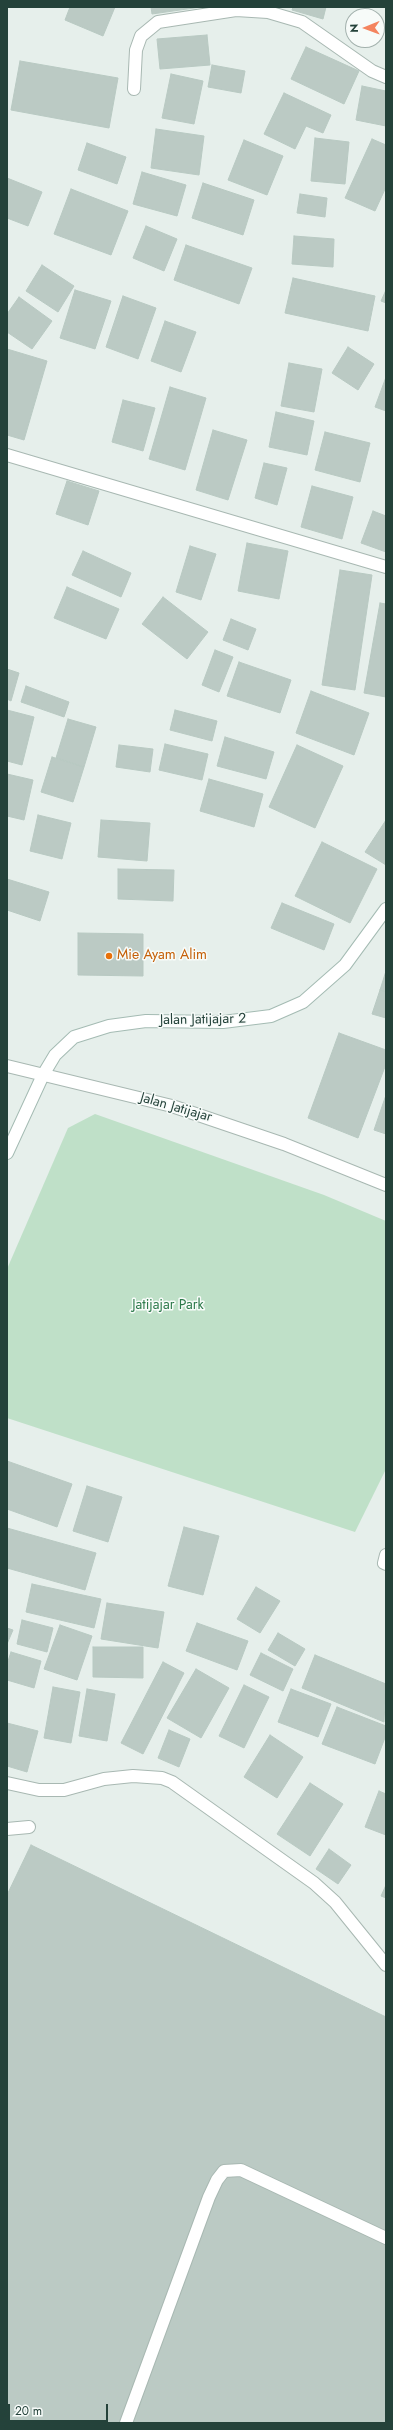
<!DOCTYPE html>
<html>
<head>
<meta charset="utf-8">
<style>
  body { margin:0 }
  #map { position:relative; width:393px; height:2430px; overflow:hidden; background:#e6efeb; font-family:Jost,sans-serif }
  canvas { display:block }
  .frame { position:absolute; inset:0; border:8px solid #24423a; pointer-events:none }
  .north { position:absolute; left:345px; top:8px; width:40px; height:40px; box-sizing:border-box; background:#f7fbf9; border:1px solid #a3b1ad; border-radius:50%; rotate:269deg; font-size:11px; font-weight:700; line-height:16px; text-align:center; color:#24423a }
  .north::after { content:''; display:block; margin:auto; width:14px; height:18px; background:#f4845f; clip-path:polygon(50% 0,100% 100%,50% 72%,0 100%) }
  .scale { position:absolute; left:8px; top:2404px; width:100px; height:18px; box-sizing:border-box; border:2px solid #24423a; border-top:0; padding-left:5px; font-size:12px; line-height:14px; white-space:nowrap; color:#24423a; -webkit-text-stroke:3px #f7fbf9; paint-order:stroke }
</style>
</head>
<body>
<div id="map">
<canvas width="393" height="2430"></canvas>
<div class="frame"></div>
<div class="north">N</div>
<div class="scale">20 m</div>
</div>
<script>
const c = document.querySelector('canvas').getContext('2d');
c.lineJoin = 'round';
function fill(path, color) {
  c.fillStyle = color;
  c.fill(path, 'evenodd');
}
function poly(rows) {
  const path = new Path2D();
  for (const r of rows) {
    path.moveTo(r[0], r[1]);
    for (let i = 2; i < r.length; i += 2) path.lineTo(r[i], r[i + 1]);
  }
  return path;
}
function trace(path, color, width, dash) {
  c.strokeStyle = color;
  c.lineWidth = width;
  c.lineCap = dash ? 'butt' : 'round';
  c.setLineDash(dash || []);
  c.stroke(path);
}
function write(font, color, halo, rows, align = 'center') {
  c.font = font + ' Jost,sans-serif';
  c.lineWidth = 3;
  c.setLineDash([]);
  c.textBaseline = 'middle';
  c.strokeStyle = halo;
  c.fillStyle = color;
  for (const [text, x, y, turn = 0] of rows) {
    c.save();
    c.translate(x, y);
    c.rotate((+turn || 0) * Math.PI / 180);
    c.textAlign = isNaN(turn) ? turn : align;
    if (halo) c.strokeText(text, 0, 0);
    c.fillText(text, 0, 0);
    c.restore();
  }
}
const green = poly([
  [95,1114,324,1195,386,1221,386,1469,355,1532,7,1418,7,1269,68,1128]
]);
const building = poly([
  [70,7,115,7,103,36,65,20,70,7],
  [151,7,201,7,152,14,151,7],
  [293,7,326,7,323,19,292,10,293,7],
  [207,35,210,65,160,69,157,39,207,35],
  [306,47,359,71,344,104,291,79,306,47],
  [20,61,118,78,109,128,11,110,20,61],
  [212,65,245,71,241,93,208,87,212,65],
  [171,74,203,81,194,124,162,118,171,74],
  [362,86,386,91,386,126,356,120,362,86],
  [284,93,331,115,323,133,306,126,295,149,264,134,284,93],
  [156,129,204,136,199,175,151,168,156,129],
  [315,138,349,142,345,184,311,181,315,138],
  [372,139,386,145,386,187,375,211,345,198,372,139],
  [244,140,283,156,267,195,228,180,244,140],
  [87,143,126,157,117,184,78,170,87,143],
  [142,172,186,185,177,216,133,204,142,172],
  [7,178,42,192,28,226,7,218,7,178],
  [203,183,254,200,243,235,192,218,203,183],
  [71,189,128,211,111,255,54,234,71,189],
  [300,194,327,198,325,217,297,213,300,194],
  [146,226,177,239,164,271,133,258,146,226],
  [294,236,334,239,333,267,292,264,294,236],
  [186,245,252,268,239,304,174,280,186,245],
  [42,265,74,286,58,312,26,291,42,265],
  [293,278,375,296,368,331,285,313,293,278],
  [75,290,111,301,95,349,60,338,75,290],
  [386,290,386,303,381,301,386,290],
  [123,296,156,308,138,359,106,347,123,296],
  [19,297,52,321,32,349,7,332,7,314,19,297],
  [165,321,196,332,181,372,151,361,165,321],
  [348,347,374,364,358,390,332,373,348,347],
  [7,349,47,361,24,440,7,435,7,349],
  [289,363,322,369,314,412,281,406,289,363],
  [386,377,386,411,375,407,386,377],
  [170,387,206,398,185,470,149,459,170,387],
  [123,400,155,408,143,451,112,442,123,400],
  [276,412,314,421,307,455,269,447,276,412],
  [213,430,247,440,228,500,196,490,213,430],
  [325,432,370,443,360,482,315,470,325,432],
  [264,463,287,468,277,505,255,498,264,463],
  [67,481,99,491,88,525,56,514,67,481],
  [312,486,353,497,342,539,301,527,312,486],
  [373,511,386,516,386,552,361,543,373,511],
  [247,543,288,551,279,599,238,591,247,543],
  [190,546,216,554,201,600,176,592,190,546],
  [83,551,131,573,121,597,72,575,83,551],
  [340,570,372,575,355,690,322,685,340,570],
  [67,587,119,609,106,639,54,618,67,587],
  [163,597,208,632,187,659,142,624,163,597],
  [380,603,386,604,386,697,364,693,380,603],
  [231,619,256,629,248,650,223,640,231,619],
  [215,650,233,657,219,692,202,685,215,650],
  [239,662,291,680,280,713,227,696,239,662],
  [7,669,19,673,11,701,7,699,7,669],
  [26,686,69,702,64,717,21,702,26,686],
  [311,691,369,713,354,755,296,733,311,691],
  [7,710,34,717,22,765,7,761,7,710],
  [175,710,217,721,212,741,170,730,175,710],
  [68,719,96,727,84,767,56,758,68,719],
  [225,737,274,752,266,779,217,766,225,737],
  [165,744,208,754,202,780,159,770,165,744],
  [119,745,153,749,150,772,116,767,119,745],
  [297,745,343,766,315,828,269,807,297,745],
  [52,757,84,767,73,802,41,792,52,757],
  [7,774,33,780,24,820,7,816,7,774],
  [209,779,263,794,254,827,200,811,209,779],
  [38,815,71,823,62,859,30,851,38,815],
  [101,820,150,823,147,861,98,857,101,820],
  [386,820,386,865,365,852,386,820],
  [322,842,377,869,350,923,295,896,322,842],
  [118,869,174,870,173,901,118,899,118,869],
  [7,879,49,892,40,921,7,910,7,879],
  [282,903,334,924,324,950,271,928,282,903],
  [78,933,143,934,143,976,78,975,78,933],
  [386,971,386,992,380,990,386,971],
  [380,990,386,992,386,1018,372,1014,380,990],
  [339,1033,386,1050,386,1064,358,1138,308,1118,339,1033],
  [386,1095,386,1134,374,1130,386,1095],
  [7,1461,72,1484,57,1527,7,1509,7,1461],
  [87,1486,122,1497,108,1542,73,1531,87,1486],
  [184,1527,219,1536,203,1595,168,1586,184,1527],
  [7,1528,96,1553,85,1590,7,1568,7,1528],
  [32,1584,101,1599,94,1628,26,1612,32,1584],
  [256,1587,280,1601,260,1633,237,1619,256,1587],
  [107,1603,164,1612,158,1648,101,1639,107,1603],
  [22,1620,53,1628,47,1652,17,1644,22,1620],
  [197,1623,248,1641,237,1670,186,1651,197,1623],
  [60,1625,92,1636,77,1680,44,1669,60,1625],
  [7,1628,13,1630,7,1644,7,1628],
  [278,1633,305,1649,295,1666,268,1650,278,1633],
  [93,1647,143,1647,143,1678,93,1677,93,1647],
  [11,1652,41,1661,34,1688,7,1680,7,1664,11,1652],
  [261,1653,293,1669,283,1691,250,1675,261,1653],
  [315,1655,386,1684,384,1722,302,1688,315,1655],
  [163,1662,184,1673,143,1754,121,1743,163,1662],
  [196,1669,229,1688,201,1738,167,1718,196,1669],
  [244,1685,269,1697,244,1748,219,1736,244,1685],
  [53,1687,80,1692,71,1743,44,1738,53,1687],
  [87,1689,115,1694,107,1741,79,1736,87,1689],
  [291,1689,331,1704,318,1737,278,1722,291,1689],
  [337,1707,386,1726,386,1735,375,1764,322,1744,337,1707],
  [7,1723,38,1731,27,1772,7,1766,7,1723],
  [169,1730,190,1739,179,1767,158,1758,169,1730],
  [270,1735,303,1757,277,1798,244,1777,270,1735],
  [310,1783,343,1804,310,1856,277,1834,310,1783],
  [379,1791,386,1794,386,1835,365,1827,379,1791],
  [31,1845,386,2017,386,2423,7,2423,7,1895,31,1845],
  [329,1849,351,1865,338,1884,316,1869,329,1849],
  [386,1885,386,1898,381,1896,386,1885]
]);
const lane = poly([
  [7,1829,29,1827],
  [126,2423,209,2197,217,2180,224,2171,241,2170,386,2238]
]);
const street = poly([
  [134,89,136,50,141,36,158,22,236,10,268,12,302,22,372,71,386,77],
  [7,455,386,567],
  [7,1066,172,1106,284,1144,386,1185],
  [386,1555,384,1563,386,1564],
  [7,1783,39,1790,64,1790,104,1779,133,1776,162,1778,172,1782,314,1883,335,1902,386,1965]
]);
const secondary = poly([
  [7,1153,43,1075,55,1055,74,1037,109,1026,146,1021,223,1022,271,1016,303,1002,345,965,386,909]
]);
const markers = [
  [109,956,4,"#e8710a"]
];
const foodNames = [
  ["Mie Ayam Alim",117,956]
];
const streetNames = [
  ["Jalan Jatijajar 2",203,1020,-1],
  ["Jalan Jatijajar",176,1108,16]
];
const parkNames = [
  ["Jatijajar Park",168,1306]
];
fill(green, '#bfe0c8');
fill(building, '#bbcac4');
trace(building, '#b8c9c2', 1);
trace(lane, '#a8b8b2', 14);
trace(street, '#a8b8b2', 14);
trace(secondary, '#a4bbb3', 14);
trace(lane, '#fff', 12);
trace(street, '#fff', 12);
trace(secondary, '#fff', 12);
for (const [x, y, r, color] of markers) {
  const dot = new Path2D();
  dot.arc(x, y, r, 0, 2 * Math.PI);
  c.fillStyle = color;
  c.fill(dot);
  trace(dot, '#f7fbf9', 1.5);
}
write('14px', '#c56008', '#f7fbf9', foodNames, 'left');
write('14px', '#24423a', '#f7fbf9', streetNames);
write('14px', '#2d7a4b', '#f7fbf9', parkNames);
</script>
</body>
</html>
